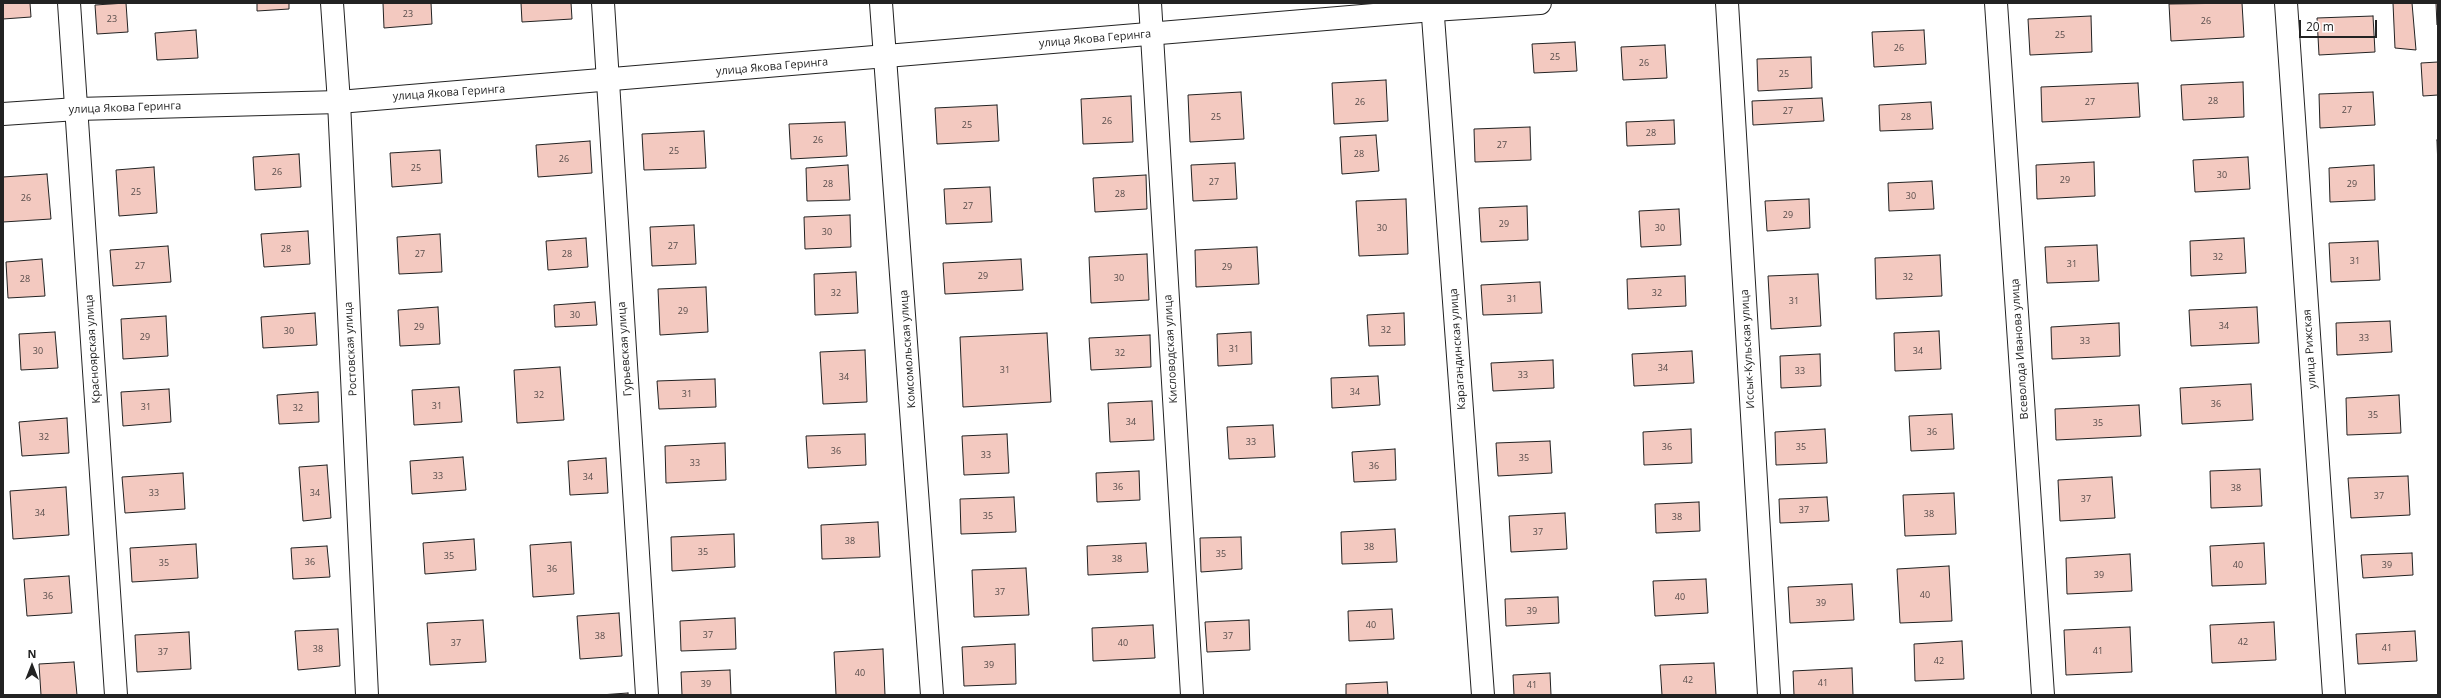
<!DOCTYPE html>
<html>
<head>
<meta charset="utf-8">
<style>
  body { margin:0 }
  #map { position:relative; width:2441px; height:698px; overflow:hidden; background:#fff; font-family:"Open Sans",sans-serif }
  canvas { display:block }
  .frame { position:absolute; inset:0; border:4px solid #222; pointer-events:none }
  .north { position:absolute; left:12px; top:646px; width:40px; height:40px; -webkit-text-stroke:3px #fff; paint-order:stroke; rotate:0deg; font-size:11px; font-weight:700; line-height:16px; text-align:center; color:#222 }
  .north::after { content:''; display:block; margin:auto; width:14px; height:18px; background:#222; clip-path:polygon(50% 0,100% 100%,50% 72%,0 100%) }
  .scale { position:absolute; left:2299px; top:20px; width:78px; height:18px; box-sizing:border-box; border:2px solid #222; border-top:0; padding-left:5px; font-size:12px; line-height:14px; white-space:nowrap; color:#222; -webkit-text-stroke:3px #fff; paint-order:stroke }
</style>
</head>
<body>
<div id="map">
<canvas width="2441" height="698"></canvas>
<div class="frame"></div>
<div class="north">N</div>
<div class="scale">20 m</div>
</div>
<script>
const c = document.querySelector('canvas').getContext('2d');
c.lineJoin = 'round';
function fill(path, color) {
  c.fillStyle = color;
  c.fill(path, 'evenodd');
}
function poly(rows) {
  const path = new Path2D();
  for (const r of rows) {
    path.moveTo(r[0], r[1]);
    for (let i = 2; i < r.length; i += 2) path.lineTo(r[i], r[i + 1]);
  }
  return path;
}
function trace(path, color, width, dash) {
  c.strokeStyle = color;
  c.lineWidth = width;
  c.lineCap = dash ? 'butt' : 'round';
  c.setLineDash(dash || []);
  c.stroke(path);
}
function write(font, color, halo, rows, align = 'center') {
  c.font = font + ' "Open Sans",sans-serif';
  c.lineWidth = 3;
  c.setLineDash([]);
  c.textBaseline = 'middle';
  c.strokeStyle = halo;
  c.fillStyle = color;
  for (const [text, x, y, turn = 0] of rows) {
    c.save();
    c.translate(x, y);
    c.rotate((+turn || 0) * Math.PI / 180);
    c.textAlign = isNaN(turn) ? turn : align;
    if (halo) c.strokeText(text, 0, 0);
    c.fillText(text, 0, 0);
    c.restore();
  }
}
const building = poly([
  [3,3,30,3,31,17,3,19,3,3],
  [126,3,128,32,97,34,95,5,126,3],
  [257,3,289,3,289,9,257,11,257,3],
  [383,3,431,3,432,24,384,28,383,3],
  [521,3,571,3,572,19,522,22,521,3],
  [2242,3,2244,37,2171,41,2169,4,2242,3],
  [2393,3,2412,3,2416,50,2395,48,2393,3],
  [2436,3,2438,3,2438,25,2437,25,2436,3],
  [2091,16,2092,52,2030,55,2028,19,2091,16],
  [2373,16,2375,52,2319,55,2317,18,2373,16],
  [196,30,198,58,157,60,155,33,196,30],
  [1924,30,1926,64,1874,67,1872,32,1924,30],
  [1575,42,1577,71,1534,73,1532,44,1575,42],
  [1665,45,1667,78,1623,80,1621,47,1665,45],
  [1811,57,1812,88,1758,91,1757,59,1811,57],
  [2438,62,2438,95,2423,96,2421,63,2438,62],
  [1386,80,1388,121,1334,124,1332,83,1386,80],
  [2243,82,2244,117,2183,120,2181,85,2243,82],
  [2138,83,2140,117,2042,122,2041,87,2138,83],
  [1241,92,1244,139,1190,142,1188,95,1241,92],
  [2373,92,2375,125,2320,128,2319,94,2373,92],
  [1131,96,1133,142,1083,144,1081,99,1131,96],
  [1822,98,1824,121,1753,125,1752,101,1822,98],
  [1931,102,1933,129,1880,131,1879,105,1931,102],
  [997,105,999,141,937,144,935,108,997,105],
  [1674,120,1675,144,1627,146,1626,122,1674,120],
  [845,122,847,156,791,159,789,124,845,122],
  [1530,127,1531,160,1475,162,1474,129,1530,127],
  [704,131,706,168,644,170,642,134,704,131],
  [1376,135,1379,171,1342,174,1340,137,1376,135],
  [2437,140,2438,140,2438,169,2437,140],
  [590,141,592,173,538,177,536,145,590,141],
  [440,150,442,183,392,187,390,153,440,150],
  [299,154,301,187,255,190,253,157,299,154],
  [2248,157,2250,189,2195,192,2193,160,2248,157],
  [2094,162,2095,196,2037,199,2036,165,2094,162],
  [1235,163,1237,199,1193,201,1191,165,1235,163],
  [848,165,850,200,807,201,806,168,848,165],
  [2374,165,2375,200,2330,202,2329,168,2374,165],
  [154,167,157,213,119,216,116,170,154,167],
  [47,174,51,219,3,222,3,177,47,174],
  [1146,175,1147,209,1095,212,1093,178,1146,175],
  [1932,181,1934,209,1889,211,1888,183,1932,181],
  [990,187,992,222,946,224,944,189,990,187],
  [1406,199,1408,254,1359,256,1356,201,1406,199],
  [1809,199,1810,228,1767,231,1765,201,1809,199],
  [1527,206,1528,240,1481,242,1479,208,1527,206],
  [1679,209,1681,245,1641,247,1639,211,1679,209],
  [850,215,851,247,805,249,804,217,850,215],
  [694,225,696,264,652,266,650,227,694,225],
  [308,231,310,264,264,267,261,234,308,231],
  [440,234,442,272,399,274,397,237,440,234],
  [586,238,588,267,548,270,546,241,586,238],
  [2244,238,2246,273,2191,276,2190,241,2244,238],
  [2378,241,2380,280,2331,282,2329,243,2378,241],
  [2097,245,2099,281,2047,283,2045,247,2097,245],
  [168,246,171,282,113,286,110,250,168,246],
  [1257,247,1259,284,1196,287,1195,250,1257,247],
  [1147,254,1149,300,1091,303,1089,257,1147,254],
  [1940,255,1942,296,1876,299,1875,258,1940,255],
  [42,259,45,296,8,298,6,262,42,259],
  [1021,259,1023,290,945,294,943,263,1021,259],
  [856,272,858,313,815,315,814,274,856,272],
  [1818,274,1821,326,1771,329,1768,276,1818,274],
  [1685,276,1686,306,1628,309,1627,279,1685,276],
  [1540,282,1542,313,1483,315,1481,285,1540,282],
  [706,287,708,332,660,335,658,289,706,287],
  [595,302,597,325,555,327,554,305,595,302],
  [438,307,440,344,400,346,398,310,438,307],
  [2257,307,2259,343,2191,346,2189,310,2257,307],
  [315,313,317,345,263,348,261,317,315,313],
  [1404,313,1405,345,1369,346,1367,315,1404,313],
  [166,316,168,356,123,359,121,319,166,316],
  [2390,321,2392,352,2337,355,2336,323,2390,321],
  [2119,323,2120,356,2052,359,2051,327,2119,323],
  [1939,331,1941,369,1895,371,1894,333,1939,331],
  [55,332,58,368,21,370,19,334,55,332],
  [1251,332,1252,364,1218,366,1217,334,1251,332],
  [1047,333,1051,402,963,407,960,337,1047,333],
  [1150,335,1151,367,1091,370,1089,338,1150,335],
  [865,350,867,402,823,404,820,352,865,350],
  [1692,351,1694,383,1634,386,1632,354,1692,351],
  [1820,354,1821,386,1781,388,1780,356,1820,354],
  [1553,360,1554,388,1493,391,1491,363,1553,360],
  [560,367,564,420,517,423,514,370,560,367],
  [1378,376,1380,405,1332,408,1331,378,1378,376],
  [715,379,716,407,659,409,657,381,715,379],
  [2251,384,2253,420,2182,424,2180,388,2251,384],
  [459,387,462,422,414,425,412,390,459,387],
  [169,389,171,422,123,426,121,392,169,389],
  [318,392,319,422,279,424,277,395,318,392],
  [2399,395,2401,433,2347,435,2346,398,2399,395],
  [1152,401,1154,440,1110,442,1108,403,1152,401],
  [2139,405,2141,436,2056,440,2055,409,2139,405],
  [1952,414,1954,449,1911,451,1909,416,1952,414],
  [67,418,69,453,22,456,19,422,67,418],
  [1273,425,1275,457,1229,459,1227,427,1273,425],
  [1691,429,1692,463,1644,465,1643,432,1691,429],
  [1825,429,1827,463,1776,465,1775,432,1825,429],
  [865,434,866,465,808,468,806,436,865,434],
  [1007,434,1009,473,964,475,962,436,1007,434],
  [1550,441,1552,473,1498,476,1496,443,1550,441],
  [725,443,726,480,666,483,665,446,725,443],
  [1395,449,1396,480,1354,482,1352,452,1395,449],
  [463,457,466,490,412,494,410,461,463,457],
  [606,458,608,493,570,495,568,461,606,458],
  [327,465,331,518,303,521,299,467,327,465],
  [2260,469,2262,506,2211,508,2210,471,2260,469],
  [1139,471,1140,500,1097,502,1096,473,1139,471],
  [183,473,185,509,125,513,122,477,183,473],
  [2408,476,2410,515,2351,518,2348,478,2408,476],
  [2112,477,2115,518,2060,521,2058,480,2112,477],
  [66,487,69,535,13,539,10,491,66,487],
  [1954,493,1956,534,1905,536,1903,495,1954,493],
  [1014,497,1016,532,961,534,960,499,1014,497],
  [1827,497,1829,521,1780,523,1779,499,1827,497],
  [1699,502,1700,531,1656,533,1655,504,1699,502],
  [1565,513,1567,549,1511,552,1509,516,1565,513],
  [878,522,880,557,822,559,821,525,878,522],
  [1395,529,1397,562,1342,564,1341,532,1395,529],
  [734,534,735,567,672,571,671,537,734,534],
  [1241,537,1242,569,1201,572,1200,538,1241,537],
  [474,539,476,570,425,574,423,543,474,539],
  [571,542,574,594,533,597,530,545,571,542],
  [1146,543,1148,572,1088,575,1087,546,1146,543],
  [2264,543,2266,584,2212,586,2210,546,2264,543],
  [196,544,198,578,132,582,130,548,196,544],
  [327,546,330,577,293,579,291,548,327,546],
  [2412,553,2413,575,2363,578,2361,555,2412,553],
  [2130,554,2132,591,2067,594,2066,558,2130,554],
  [1949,566,1952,621,1900,623,1897,569,1949,566],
  [1026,568,1029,615,974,617,972,570,1026,568],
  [69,576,72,613,27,616,24,579,69,576],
  [1706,579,1708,613,1655,616,1653,581,1706,579],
  [1852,584,1854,620,1790,623,1788,587,1852,584],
  [1558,597,1559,623,1506,626,1505,599,1558,597],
  [1392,609,1394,639,1349,641,1348,611,1392,609],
  [619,613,622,656,580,659,577,616,619,613],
  [735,618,736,649,681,651,680,621,735,618],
  [483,620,486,662,430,665,427,623,483,620],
  [1249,620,1250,650,1207,652,1205,622,1249,620],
  [2274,622,2276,660,2212,663,2210,625,2274,622],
  [1153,625,1155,658,1093,661,1092,628,1153,625],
  [2130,627,2132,672,2066,675,2064,630,2130,627],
  [338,629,340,666,298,670,295,631,338,629],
  [2415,631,2417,661,2358,664,2356,634,2415,631],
  [189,632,191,669,137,672,135,635,189,632],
  [1962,641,1964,679,1915,681,1914,644,1962,641],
  [1015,644,1016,684,964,686,962,647,1015,644],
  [883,649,885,695,836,695,834,652,883,649],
  [74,662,77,695,41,695,39,664,74,662],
  [1714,663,1716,695,1662,695,1660,665,1714,663],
  [1852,668,1853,695,1794,695,1793,671,1852,668],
  [730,670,731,695,682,695,681,672,730,670],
  [1550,673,1551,695,1514,695,1513,675,1550,673],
  [1387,682,1388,695,1346,695,1346,684,1387,682],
  [628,693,628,695,600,695,628,693]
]);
const minor = poly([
  [69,3,116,695],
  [332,3,339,102,367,695],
  [603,3,647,695],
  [881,3,932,695],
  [1150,3,1192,695],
  [1432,3,1483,695],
  [1727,3,1769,695],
  [1996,3,2043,695],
  [2286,3,2334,695]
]);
const tertiary = poly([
  [3,114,77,109,339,102,1433,10,1540,3]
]);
const numberNames = [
  ["23",408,14],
  ["23",112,19],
  ["26",2206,21],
  ["25",2060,35],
  ["26",1899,48],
  ["25",1555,57],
  ["26",1644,63],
  ["25",1784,74],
  ["28",2213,101],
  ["26",1360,102],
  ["27",2090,102],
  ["27",2347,110],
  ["27",1788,111],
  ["25",1216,117],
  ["28",1906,117],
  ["26",1107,121],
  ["25",967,125],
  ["28",1651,133],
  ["26",818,140],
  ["27",1502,145],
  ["25",674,151],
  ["28",1359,154],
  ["26",564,159],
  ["25",416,168],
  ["26",277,172],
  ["30",2222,175],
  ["29",2065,180],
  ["27",1214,182],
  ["28",828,184],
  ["29",2352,184],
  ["25",136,192],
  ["28",1120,194],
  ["30",1911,196],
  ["26",26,198],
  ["27",968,206],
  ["29",1788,215],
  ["29",1504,224],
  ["30",1382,228],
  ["30",1660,228],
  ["30",827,232],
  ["27",673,246],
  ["28",286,249],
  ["27",420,254],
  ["28",567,254],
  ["32",2218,257],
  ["31",2355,261],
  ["31",2072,264],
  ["27",140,266],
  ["29",1227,267],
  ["29",983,276],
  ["32",1908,277],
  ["30",1119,278],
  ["28",25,279],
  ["32",836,293],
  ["32",1657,293],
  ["31",1512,299],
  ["31",1794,301],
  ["29",683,311],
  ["30",575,315],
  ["34",2224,326],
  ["29",419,327],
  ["32",1386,330],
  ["30",289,331],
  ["29",145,337],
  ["33",2364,338],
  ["33",2085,341],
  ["31",1234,349],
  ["30",38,351],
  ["34",1918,351],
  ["32",1120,353],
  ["34",1663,368],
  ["31",1005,370],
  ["33",1800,371],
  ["33",1523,375],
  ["34",844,377],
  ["34",1355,392],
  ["31",687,394],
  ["32",539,395],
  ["36",2216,404],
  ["31",437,406],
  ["31",146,407],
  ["32",298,408],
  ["35",2373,415],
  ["34",1131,422],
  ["35",2098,423],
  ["36",1932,432],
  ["32",44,437],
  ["33",1251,442],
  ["36",1667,447],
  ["35",1801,447],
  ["36",836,451],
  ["33",986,455],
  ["35",1524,458],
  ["33",695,463],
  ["36",1374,466],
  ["33",438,476],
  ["34",588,477],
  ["36",1118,487],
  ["38",2236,488],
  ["33",154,493],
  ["34",315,493],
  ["37",2379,496],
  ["37",2086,499],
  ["37",1804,510],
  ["34",40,513],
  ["38",1929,514],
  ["35",988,516],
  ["38",1677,517],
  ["37",1538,532],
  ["38",850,541],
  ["38",1369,547],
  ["35",703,552],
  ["35",1221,554],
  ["35",449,556],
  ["38",1117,559],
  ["36",310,562],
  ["35",164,563],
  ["40",2238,565],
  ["39",2387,565],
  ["36",552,569],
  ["39",2099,575],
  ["37",1000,592],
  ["40",1925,595],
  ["36",48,596],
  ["40",1680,597],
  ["39",1821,603],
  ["39",1532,611],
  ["40",1371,625],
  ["37",708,635],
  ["38",600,636],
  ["37",1228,636],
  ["42",2243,642],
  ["37",456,643],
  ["40",1123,643],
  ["41",2387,648],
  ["38",318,649],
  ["41",2098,651],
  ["37",163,652],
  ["42",1939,661],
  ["39",989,665],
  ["40",860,673],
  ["42",1688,680],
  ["41",1823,683],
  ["39",706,684],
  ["41",1532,685]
];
const streetNames = [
  ["улица Якова Геринга",1095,39,-5],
  ["улица Якова Геринга",772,67,-5],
  ["улица Якова Геринга",449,93,-4],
  ["улица Якова Геринга",125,108,-2],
  ["Красноярская улица",93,349,-94],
  ["Ростовская улица",351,349,-93],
  ["Гурьевская улица",625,349,-94],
  ["Комсомольская улица",908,349,-94],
  ["Кисловодская улица",1171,349,-93],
  ["Карагандинская улица",1458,349,-94],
  ["Иссык-Кульская улица",1748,349,-93],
  ["Всеволода Иванова улица",2020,349,-94],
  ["улица Рижская",2310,349,-94]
];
fill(building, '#f3c9c0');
trace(building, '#222', 1);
trace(minor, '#222', 24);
trace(tertiary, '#222', 24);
trace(minor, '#fff', 22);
trace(tertiary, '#fff', 22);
write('9px', '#564c4a', null, numberNames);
write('11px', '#222', '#fff', streetNames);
</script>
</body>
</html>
